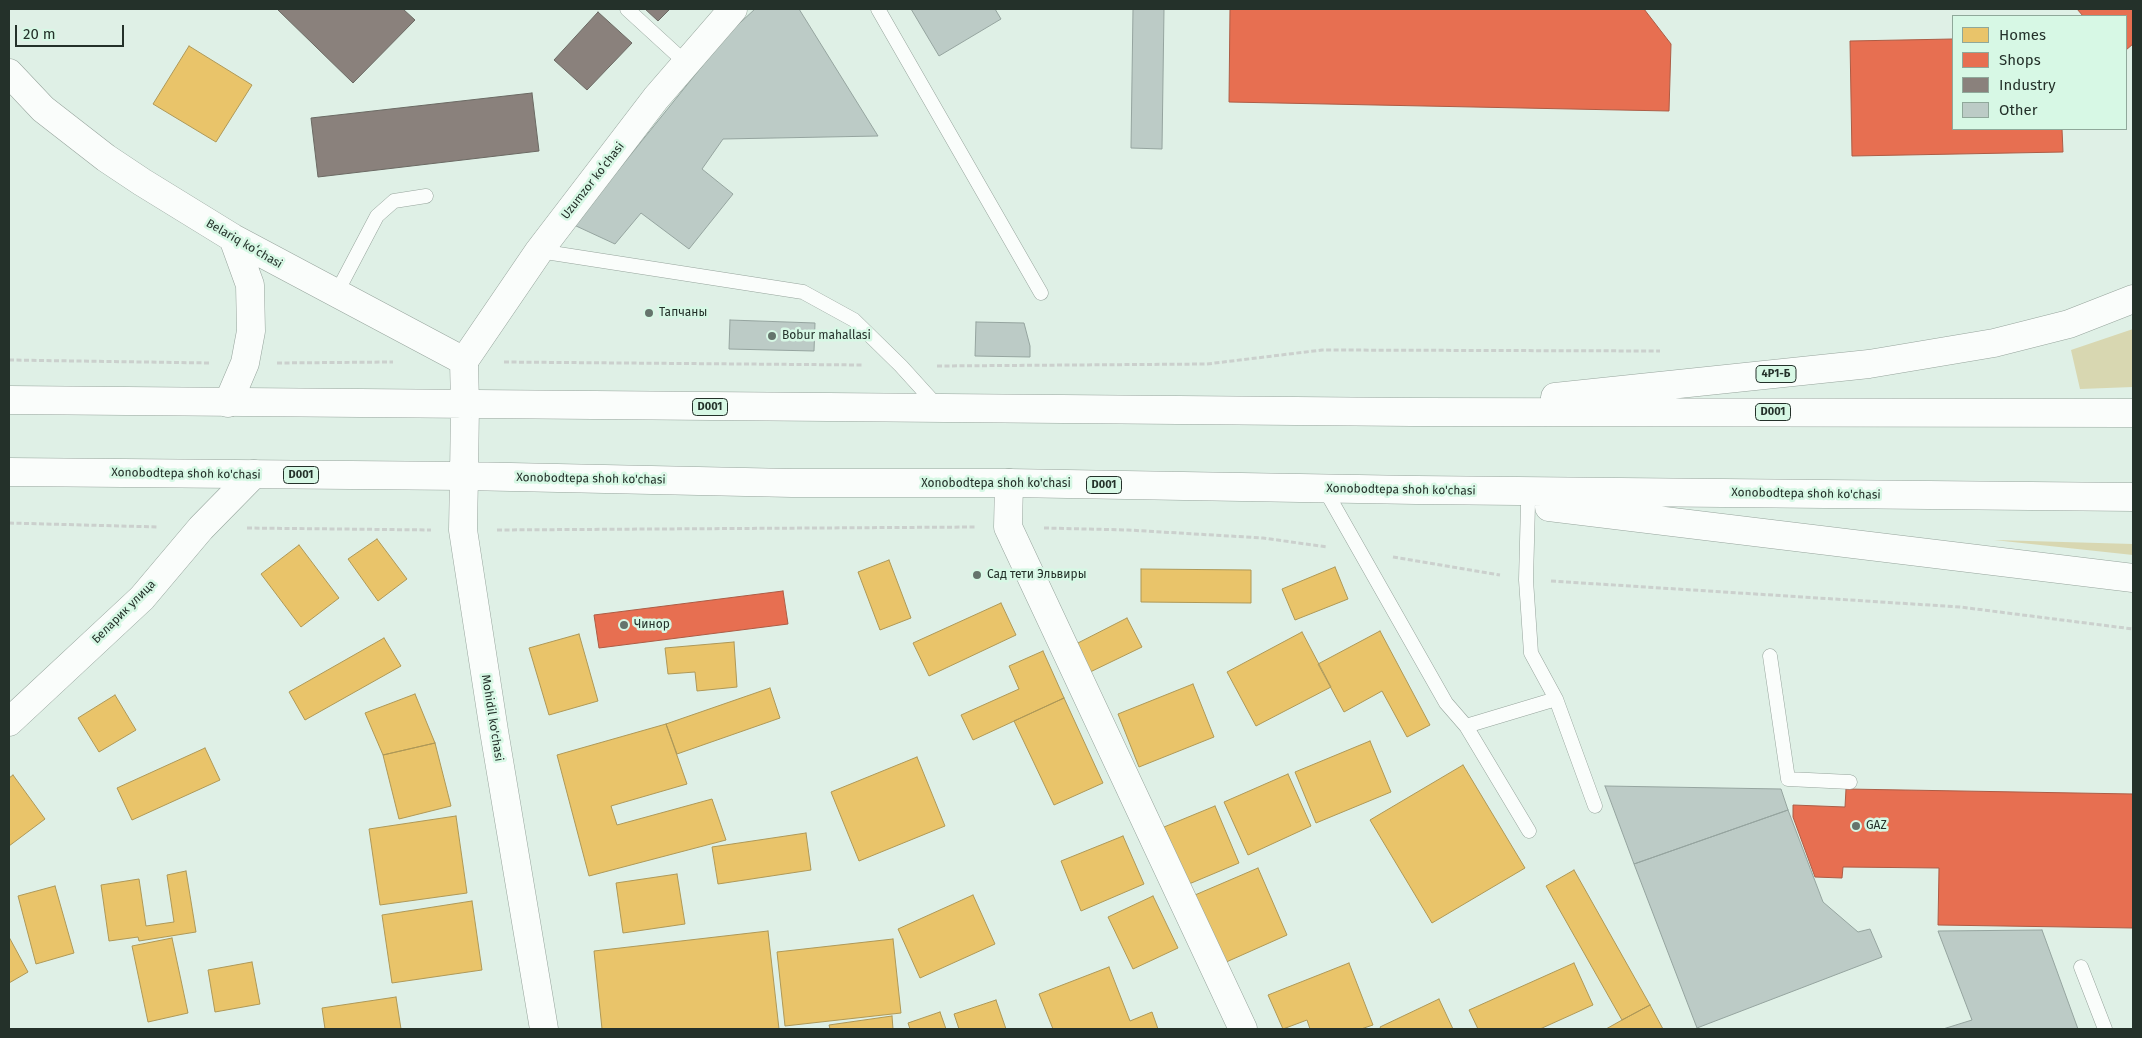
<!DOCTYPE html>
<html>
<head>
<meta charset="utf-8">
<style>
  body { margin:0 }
  #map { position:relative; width:2142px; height:1038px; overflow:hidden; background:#dff0e6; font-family:"Fira Sans",sans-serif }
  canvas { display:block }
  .frame { position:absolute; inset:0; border:10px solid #24312a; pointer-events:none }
  .legend { position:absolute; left:1952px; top:15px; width:175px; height:115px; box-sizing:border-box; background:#d7f8e5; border:1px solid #8fa89a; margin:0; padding:6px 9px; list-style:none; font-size:15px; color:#24312a }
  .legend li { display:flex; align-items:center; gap:10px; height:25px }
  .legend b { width:25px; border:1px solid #8fa89a }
  .scale { position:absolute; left:15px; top:25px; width:109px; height:22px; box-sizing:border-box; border:2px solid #24312a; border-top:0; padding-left:6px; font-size:15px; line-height:18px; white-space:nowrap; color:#24312a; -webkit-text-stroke:4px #d7f8e5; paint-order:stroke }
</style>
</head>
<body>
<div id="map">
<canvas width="2142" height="1038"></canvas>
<div class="frame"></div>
<ul class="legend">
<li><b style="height:14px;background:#e9c46a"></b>Homes</li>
<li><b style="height:14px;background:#e76f51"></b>Shops</li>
<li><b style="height:14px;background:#8a817c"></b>Industry</li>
<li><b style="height:14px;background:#bccbc6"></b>Other</li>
</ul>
<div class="scale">20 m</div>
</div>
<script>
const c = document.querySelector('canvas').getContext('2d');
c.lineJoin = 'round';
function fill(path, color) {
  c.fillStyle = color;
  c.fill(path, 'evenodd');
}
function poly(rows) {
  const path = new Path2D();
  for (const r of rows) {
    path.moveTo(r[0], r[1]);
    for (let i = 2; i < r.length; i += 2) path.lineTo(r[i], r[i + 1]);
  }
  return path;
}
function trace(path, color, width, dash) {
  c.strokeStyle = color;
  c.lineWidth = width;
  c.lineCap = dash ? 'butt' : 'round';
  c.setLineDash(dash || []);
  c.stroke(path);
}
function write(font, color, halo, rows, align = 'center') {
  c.font = font + ' "Fira Sans",sans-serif';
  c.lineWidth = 5;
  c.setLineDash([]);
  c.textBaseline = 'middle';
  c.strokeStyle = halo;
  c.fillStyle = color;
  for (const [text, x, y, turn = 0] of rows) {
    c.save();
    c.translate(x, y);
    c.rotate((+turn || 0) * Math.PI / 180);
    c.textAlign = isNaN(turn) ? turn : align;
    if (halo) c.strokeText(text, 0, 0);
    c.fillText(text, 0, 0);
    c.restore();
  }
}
const green = poly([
  [2133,329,2133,387,2080,389,2071,350],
  [1994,540,2133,544,2133,555]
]);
const homes = poly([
  [189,46,252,85,216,142,153,104,189,46],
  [377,539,407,579,378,601,348,559,377,539],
  [299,545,339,598,301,627,261,574,299,545],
  [889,560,911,618,880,630,858,572,889,560],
  [1335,567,1348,599,1295,620,1282,589,1335,567],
  [1141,569,1251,570,1251,603,1141,602,1141,569],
  [1001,603,1016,635,929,676,913,643,1001,603],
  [1127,618,1142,647,1086,674,1072,646,1127,618],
  [1380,631,1430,725,1407,737,1382,691,1344,712,1318,664,1380,631],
  [1302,632,1331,687,1256,726,1227,672,1302,632],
  [579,634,598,701,549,715,529,648,579,634],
  [384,638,401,666,305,720,289,692,384,638],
  [734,642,737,687,697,691,695,672,668,674,665,648,734,642],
  [1043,651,1064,698,973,740,961,715,1019,689,1009,666,1043,651],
  [1193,684,1214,737,1139,767,1118,714,1193,684],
  [770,688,780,718,677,754,666,724,770,688],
  [415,694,435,743,383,755,365,713,415,694],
  [115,695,136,730,99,752,78,718,115,695],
  [1064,698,1103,783,1054,805,1014,721,1064,698],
  [666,724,687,784,611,806,617,825,712,799,726,840,589,876,557,755,666,724],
  [1370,741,1391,792,1316,823,1295,772,1370,741],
  [435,743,451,806,399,819,383,755,435,743],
  [205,748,220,780,132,820,117,788,205,748],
  [917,757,945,826,859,861,831,792,917,757],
  [1463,765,1525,868,1432,923,1370,820,1463,765],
  [1288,774,1311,826,1248,855,1224,802,1288,774],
  [13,775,45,819,9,846,9,778,13,775],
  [1215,806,1239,863,1189,884,1164,827,1215,806],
  [456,816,467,893,380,905,369,829,456,816],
  [806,833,811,870,718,884,712,847,806,833],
  [1123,836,1144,884,1081,911,1061,861,1123,836],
  [1258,868,1287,935,1224,963,1195,895,1258,868],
  [1574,870,1650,1005,1622,1020,1546,886,1574,870],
  [186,871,196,932,139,941,138,937,109,941,101,885,139,879,146,926,174,922,167,875,186,871],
  [677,874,685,924,623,933,616,883,677,874],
  [55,886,74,953,36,964,18,896,55,886],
  [973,895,995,944,920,978,898,929,973,895],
  [1153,896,1178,948,1133,969,1108,917,1153,896],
  [472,901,482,970,392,983,382,915,472,901],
  [768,931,779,1029,602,1029,594,951,768,931],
  [9,937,28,972,9,983,9,937],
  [172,938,188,1013,148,1022,132,946,172,938],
  [893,939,901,1013,785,1026,777,952,893,939],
  [252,962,260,1004,215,1012,208,970,252,962],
  [1349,963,1373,1025,1361,1029,1310,1029,1307,1020,1283,1029,1268,995,1349,963],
  [1574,963,1593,1005,1540,1029,1478,1029,1469,1010,1574,963],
  [1109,967,1130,1021,1152,1012,1158,1029,1053,1029,1039,994,1109,967],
  [396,997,401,1029,325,1029,322,1008,396,997],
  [1439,999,1453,1029,1381,1029,1380,1027,1439,999],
  [996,1000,1006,1029,959,1029,954,1014,996,1000],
  [1650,1005,1663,1029,1606,1029,1622,1020,1650,1005],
  [940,1012,946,1029,910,1029,908,1023,940,1012],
  [892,1016,893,1029,830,1029,829,1025,892,1016]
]);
const shops = poly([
  [1230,9,1644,9,1671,44,1669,111,1229,102,1230,9],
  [2077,9,2133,9,2133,44,2126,50,2126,16,2083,16,2077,9],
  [1953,39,1953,129,2062,129,2063,152,1852,156,1850,41,1953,39],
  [783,591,788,624,599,648,594,615,783,591],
  [1846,789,2133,794,2133,928,1938,925,1939,868,1843,867,1842,878,1815,877,1793,817,1793,805,1845,807,1846,789]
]);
const industry = poly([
  [277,9,403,9,415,20,353,83,277,9],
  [645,9,670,9,658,21,645,9],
  [598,12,632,43,587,90,554,60,598,12],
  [532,93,539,151,318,177,311,118,532,93]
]);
const building = poly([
  [755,9,799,9,878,136,723,139,702,169,733,194,689,249,641,213,615,244,574,225,728,34,755,9],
  [911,9,995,9,1001,19,939,56,911,9],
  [1133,9,1164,9,1162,149,1131,148,1133,9],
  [730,320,815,323,814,351,729,349,730,320],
  [976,322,1024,323,1030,346,1030,357,975,356,976,322],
  [1605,786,1781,789,1788,810,1634,864,1605,786],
  [1788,810,1823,902,1858,932,1870,929,1882,957,1697,1028,1634,864,1788,810],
  [2042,930,2078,1029,1943,1029,1972,1020,1938,931,2042,930]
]);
const path = poly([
  [9,360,211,363],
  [504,362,863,365],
  [277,363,393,362],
  [937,366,1207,364,1322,350,1660,351],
  [9,523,158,527],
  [247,528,431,530],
  [1044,528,1128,530,1263,538,1327,547],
  [497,530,976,527],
  [1393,557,1500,575],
  [1551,581,1960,607,2133,629]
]);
const service = poly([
  [627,9,686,63],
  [878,9,1041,293],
  [539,251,803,292,854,320,901,366,939,408],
  [336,294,377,216,394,201,426,196],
  [1324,488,1446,703,1466,726,1529,831],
  [1528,504,1526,580,1531,653,1556,699,1595,806],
  [1770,656,1788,779,1850,782],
  [1466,726,1556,699],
  [2081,967,2105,1029]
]);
const minor = poly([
  [464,361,539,251,656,98,733,9],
  [1009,483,1008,527,1243,1029],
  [9,722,142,598,201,528,254,474]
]);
const tertiary = poly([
  [9,73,43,109,106,158,142,182,233,238,464,361,465,405],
  [228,403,245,363,251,331,250,285,233,238],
  [464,476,463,530,494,731,544,1029]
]);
const trunk = poly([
  [1555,397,1869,364,1994,343,2069,324,2133,299],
  [9,400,1412,412,2133,413],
  [9,472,464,476,792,483,1009,483,1416,490,2133,497],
  [464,476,465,405],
  [1549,507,2133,578]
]);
const markers = [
  [649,313,5,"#65746c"],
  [772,336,5,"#65746c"],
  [977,575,5,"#65746c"],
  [624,625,5,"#65746c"],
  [1856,826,5,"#65746c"]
];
const shields = [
  [1776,374,40],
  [710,407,35],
  [1773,412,35],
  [301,475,35],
  [1104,485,35]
];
const shieldNames = [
  ["4Р1-Б",1776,374],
  ["D001",710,407],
  ["D001",1773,412],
  ["D001",301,475],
  ["D001",1104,485]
];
const streetNames = [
  ["Uzumzor koʻchasi",593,181,-52],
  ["Belariq koʻchasi",244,244,30],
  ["Xonobodtepa shoh ko'chasi",186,474,1],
  ["Xonobodtepa shoh ko'chasi",591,479,1],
  ["Xonobodtepa shoh ko'chasi",996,484],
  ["Xonobodtepa shoh ko'chasi",1401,490,1],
  ["Xonobodtepa shoh ko'chasi",1806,494,1],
  ["Беларик улица",124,612,-45],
  ["Mohidil ko'chasi",492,718,81]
];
const poiNames = [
  ["Тапчаны",659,313],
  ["Bobur mahallasi",782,336],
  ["Сад тети Эльвиры",987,575],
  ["Чинор",634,625],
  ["GAZ",1866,826]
];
fill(green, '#d8d7b1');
fill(homes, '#e9c46a');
trace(homes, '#ae9857', 1);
fill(shops, '#e76f51');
trace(shops, '#ac5c45', 1);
fill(industry, '#8a817c');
trace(industry, '#6b6963', 1);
fill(building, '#bccbc6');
trace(building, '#95a49f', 1);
trace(service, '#96a49c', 15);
trace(minor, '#96a49c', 29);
trace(tertiary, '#96a49c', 29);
trace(trunk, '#96a49c', 29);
trace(path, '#cbd0cd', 3, [5, 2.5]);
trace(service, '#fafdfb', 14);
trace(minor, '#fafdfb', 28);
trace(tertiary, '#fafdfb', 28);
trace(trunk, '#fafdfb', 28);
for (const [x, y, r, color] of markers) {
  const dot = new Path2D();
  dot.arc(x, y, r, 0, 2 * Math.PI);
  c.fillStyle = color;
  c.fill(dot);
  trace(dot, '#d7f8e5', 2);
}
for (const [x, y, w] of shields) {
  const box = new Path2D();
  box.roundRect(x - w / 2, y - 8.5, w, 17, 4);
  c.fillStyle = '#d7f8e5';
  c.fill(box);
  trace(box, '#24312a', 1);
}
write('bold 11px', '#24312a', null, shieldNames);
write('12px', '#24312a', '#d7f8e5', streetNames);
write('12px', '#24312a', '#d7f8e5', poiNames, 'left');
</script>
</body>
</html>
